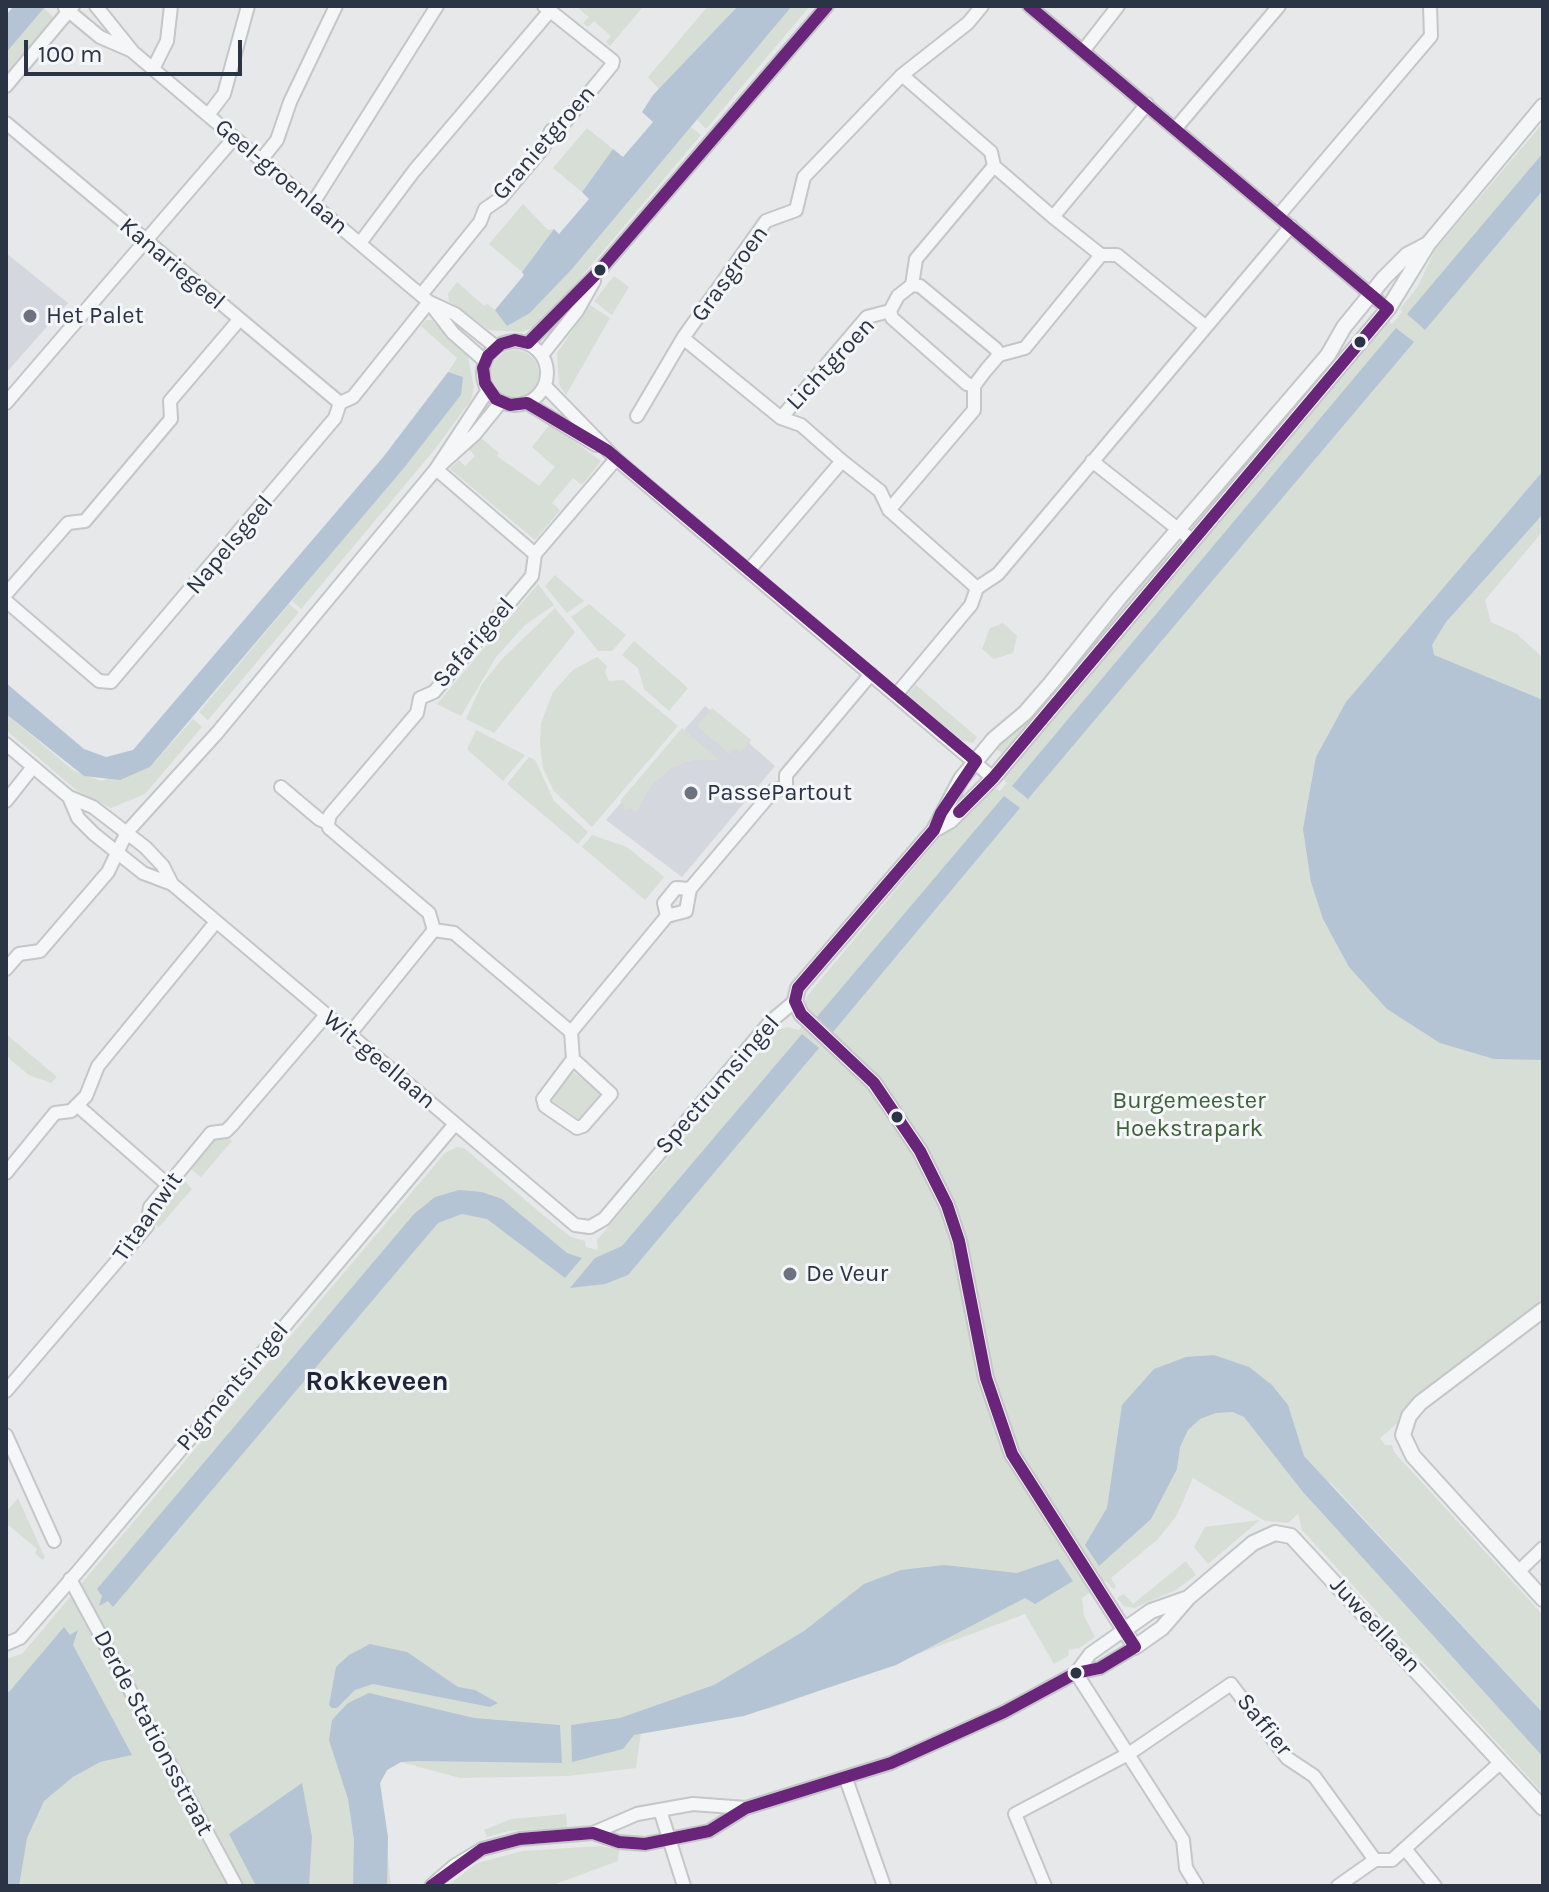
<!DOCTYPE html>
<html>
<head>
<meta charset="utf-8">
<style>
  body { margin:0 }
  #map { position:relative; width:1549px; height:1892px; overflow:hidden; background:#e6e8ea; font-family:Karla,sans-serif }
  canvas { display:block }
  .frame { position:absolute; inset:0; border:8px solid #2b3445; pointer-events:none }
  .scale { position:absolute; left:24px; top:40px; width:218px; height:36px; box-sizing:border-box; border:4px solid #2b3445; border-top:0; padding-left:10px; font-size:24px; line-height:28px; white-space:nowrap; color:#2b3445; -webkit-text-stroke:6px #f4f6f9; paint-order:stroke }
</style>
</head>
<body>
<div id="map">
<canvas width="1549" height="1892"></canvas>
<div class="frame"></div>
<div class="scale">100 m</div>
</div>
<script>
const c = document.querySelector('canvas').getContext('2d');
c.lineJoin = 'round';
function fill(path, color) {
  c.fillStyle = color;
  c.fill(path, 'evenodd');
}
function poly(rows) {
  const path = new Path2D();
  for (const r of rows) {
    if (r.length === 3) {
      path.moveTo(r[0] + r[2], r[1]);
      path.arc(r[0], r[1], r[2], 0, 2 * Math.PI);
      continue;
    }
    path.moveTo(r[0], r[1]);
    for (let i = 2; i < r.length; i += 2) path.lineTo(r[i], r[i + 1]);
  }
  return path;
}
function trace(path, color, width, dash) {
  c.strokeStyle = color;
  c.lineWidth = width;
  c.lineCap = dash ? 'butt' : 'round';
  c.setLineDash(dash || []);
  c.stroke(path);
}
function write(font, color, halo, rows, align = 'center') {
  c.font = font + ' Karla,sans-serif';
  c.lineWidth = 6;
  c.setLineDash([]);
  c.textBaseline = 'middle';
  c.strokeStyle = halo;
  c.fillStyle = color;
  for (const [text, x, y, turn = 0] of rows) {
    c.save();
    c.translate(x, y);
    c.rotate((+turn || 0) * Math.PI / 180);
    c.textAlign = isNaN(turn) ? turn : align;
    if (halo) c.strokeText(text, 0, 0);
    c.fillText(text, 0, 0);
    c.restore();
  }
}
const built = poly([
  [6,253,68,303,6,373],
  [705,706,751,740,749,743,775,766,682,877,606,820]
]);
const green = poly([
  [576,6,641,6,642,8,610,46,606,42,611,36,594,21,588,27,583,23,589,17],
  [708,6,738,6,659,89,648,77],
  [792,6,810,6,706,129,697,120],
  [44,8,55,19,6,77,6,53],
  [1543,123,1543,531,1485,600,1491,622,1517,634,1543,658,1543,1300,1380,1438,1385,1445,1392,1445,1394,1452,1543,1615,1543,1713,1330,1482,1311,1501,1543,1757,1543,1793,1302,1530,1298,1514,1288,1523,1265,1521,1193,1478,1177,1515,1158,1539,1111,1578,1116,1587,1113,1589,1106,1581,1082,1598,1084,1616,1095,1637,1079,1648,1068,1650,1069,1655,1054,1664,1025,1614,772,1708,641,1732,636,1768,568,1776,460,1778,401,1762,387,1770,380,1783,391,1886,6,1886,6,1659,22,1654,445,1153,457,1147,464,1148,544,1216,571,1237,585,1241,586,1247,598,1250,597,1240,777,1030,788,1027,799,1030,812,1015,804,1005,807,996,941,836,972,812,993,787,1000,791,1007,783,1002,778,1035,739,1389,322,1392,324,1402,312,1400,309,1418,286,1435,250],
  [691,127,701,135,576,283,534,327,522,332,489,330,449,301,448,294,457,282,484,306,487,304,511,322,530,313,572,269],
  [587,128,613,149,582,192,553,168],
  [523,204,548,230,554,229,522,272,489,244],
  [614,276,629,287,612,315,594,301],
  [590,305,610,318,566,395,559,384,557,353],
  [426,320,432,320,468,357,474,388,471,400,435,449,301,609,292,601,461,395,455,377,448,372,457,358,421,326],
  [515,374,24],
  [550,424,601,461,582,485,573,478,552,503,560,510,535,540,450,469,459,460,465,466,475,456,469,449,481,438,499,453,497,456,539,486,555,467,532,447],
  [1169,550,1166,563,1004,755,994,747,1029,716],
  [555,575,584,601,567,613,545,586],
  [538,584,554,605,525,625,496,657,461,716,437,704],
  [289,604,299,612,208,720,199,712],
  [589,604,626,635,612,651,598,651,571,617],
  [555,608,575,632,494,733,466,719,482,684,502,659],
  [1003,623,1017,636,1013,653,994,659,982,649,990,628],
  [634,641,688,688,669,711,644,689,638,668,622,655],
  [597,657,607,666,605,672,609,681,623,680,678,726,592,827,554,791,543,768,540,744,541,723,553,692,573,670],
  [916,685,977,737,973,743,961,740,907,695],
  [712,708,751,740,741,753,735,748,729,754,697,726],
  [6,714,74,771,101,781,150,767,193,719,202,727,145,794,111,808,76,790,6,730],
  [682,728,719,760,693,760,671,768,651,786,636,813,630,808,623,811,625,806,620,801],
  [476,730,525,755,503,781,467,749],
  [529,757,535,760,554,801,588,832,578,844,507,784],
  [592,835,627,847,664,877,645,900,582,847],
  [6,1034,57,1077,51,1083,29,1075,12,1061,6,1054],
  [573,1072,598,1089,600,1096,580,1120,551,1100],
  [228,1137,232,1141,201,1177,190,1168,215,1138],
  [182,1178,192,1189,159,1227,155,1224,156,1207],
  [18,1498,45,1558,42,1560,35,1553,37,1549,6,1523,6,1512],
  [1260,1520,1208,1564,1194,1547,1205,1527],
  [1186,1561,1196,1575,1176,1590,1134,1608,1124,1606,1117,1598,1124,1594,1133,1604],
  [566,1814,567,1827,508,1831,487,1837,484,1830,511,1819],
  [601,1846,619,1850,618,1861,550,1886,447,1886,477,1863,523,1851]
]);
const water = poly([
  [14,6,44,8,6,53,6,15],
  [738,6,792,6,572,269,530,313,507,326,495,310,524,275,522,272,554,229,559,234,589,199,582,192,613,149,623,157,653,122,642,112,653,95],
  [1543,153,1543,190,1425,330,1407,314],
  [1396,328,1414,342,1028,799,1012,786],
  [448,372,463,377,461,395,403,469,150,767,120,780,84,776,6,714,6,683,84,749,106,757,133,750,384,456],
  [1543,471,1543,514,1446,622,1432,645,1434,655,1543,700,1543,1060,1494,1059,1440,1043,1387,1009,1349,967,1323,919,1311,882,1303,829,1316,757,1346,702],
  [1004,796,1020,808,833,1032,816,1018],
  [802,1034,819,1048,628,1275,605,1284,570,1288,595,1258,622,1246],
  [459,1190,482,1192,502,1199,567,1253,582,1258,565,1278,487,1219,462,1214,438,1223,113,1607,108,1601,99,1606,102,1596,97,1589,414,1214,435,1197],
  [1214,1355,1249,1367,1272,1385,1288,1405,1304,1456,1543,1713,1543,1757,1303,1492,1244,1417,1233,1412,1216,1413,1200,1419,1188,1430,1180,1447,1177,1469,1151,1519,1099,1566,1085,1545,1107,1508,1122,1405,1154,1369,1186,1357],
  [1058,1559,1073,1581,1035,1604,1025,1598,896,1665,744,1716,634,1735,623,1749,572,1762,571,1725,620,1718,714,1685,804,1631,864,1584,901,1570,944,1565,1017,1573],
  [64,1627,70,1635,78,1630,73,1645,132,1755,100,1762,73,1777,44,1801,27,1838,19,1886,6,1886,6,1690,9,1692],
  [370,1644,407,1652,458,1687,475,1690,498,1703,490,1707,373,1684,355,1690,337,1708,332,1708,329,1705,336,1667,349,1655],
  [369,1693,474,1718,560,1725,562,1763,416,1761,401,1762,387,1770,380,1783,388,1837,387,1886,353,1886,354,1840,348,1799,329,1740,332,1720,348,1703],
  [302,1783,312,1837,309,1886,256,1886,229,1834]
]);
const minor = poly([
  [1029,6,1388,309],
  [65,8,100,37,130,50],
  [1083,51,1118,6],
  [153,69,167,41,171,6],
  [902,75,991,152,994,166,1053,217,1101,255,1117,255,1206,327],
  [6,86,73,6],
  [208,115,224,94,248,6],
  [6,123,340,403],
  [1176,128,1279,6],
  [261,160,277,140,290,102,336,6],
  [313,203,437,6],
  [1279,215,1431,36,1430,6],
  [1053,217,1147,104],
  [360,243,414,171,549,12],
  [912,285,920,286,996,349,999,355],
  [421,295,480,222,485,209,501,198,543,148,551,131,566,121,612,65,613,61,544,6],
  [890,311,898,296,912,285,916,259,994,166],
  [890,311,892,318,967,384,974,386],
  [683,338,781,418,801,425,842,461],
  [515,373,32],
  [528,343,599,271,827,6],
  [542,355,577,311,594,281],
  [485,361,453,333,429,302,455,314,496,347],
  [545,386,616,459,993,778],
  [488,390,436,469,475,434,501,402],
  [6,403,234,138],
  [527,403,596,445],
  [637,416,683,338,766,221,796,210,804,177,902,75,968,23,982,6],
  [781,418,867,317,890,311],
  [1092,461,1193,541],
  [889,510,974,410,974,386,986,370,999,355,1025,348,1101,255],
  [749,570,842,461,880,491,889,510,977,588],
  [6,594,68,523,85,521,171,419,170,401,239,320],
  [6,601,99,681,111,682,335,418,340,403,353,397,429,302,133,52,96,6],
  [896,695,971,605,977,588,998,574,1291,226],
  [6,744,69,797,93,807,145,847,163,866,172,884],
  [281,787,319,819,328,823,329,828,429,913,434,930],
  [69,797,78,818,94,834,143,873,172,884,575,1225,590,1227,604,1219,770,1022,795,1001],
  [6,801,33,767],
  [328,823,330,815,417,713,420,698,434,692,532,576,535,554,616,459],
  [667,916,664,903,676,888,690,889],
  [6,969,19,954,40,951,108,872,127,832,217,733,436,469,535,554],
  [349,1035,434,930,454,933,571,1032],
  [573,1059,611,1094,583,1126,577,1128,545,1106,543,1099,573,1059,571,1032,667,916,686,911,690,889,774,790,786,788,786,775,871,674],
  [78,1106,168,1185],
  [6,1173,55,1113,71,1111,86,1096,98,1066,216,922],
  [6,1391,147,1226,150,1207,211,1133,226,1131,232,1125,326,1015],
  [6,1435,54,1541],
  [1518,1572,1543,1548],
  [70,1579,236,1886],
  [6,1644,20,1638,80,1569,455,1124],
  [1076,1673,1183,1840,1186,1868,1197,1886],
  [1076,1673,1090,1654,1124,1630],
  [846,1779,884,1886],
  [660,1810,684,1886],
  [593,1833,619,1842,645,1844,709,1831,746,1808,891,1763,1004,1712,1076,1673,1100,1668,1135,1647],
  [1406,1850,1435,1886],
  [431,1886,454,1866,482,1849,520,1839,593,1833,637,1814,693,1804,746,1808],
  [1045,1886,1015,1814,1130,1753,1231,1684,1287,1758,1314,1776,1375,1860],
  [1338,1886,1375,1860,1392,1860,1501,1762]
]);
const tertiary = poly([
  [1428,244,1407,255,1384,278,1344,327,1328,355,1120,597,1051,683,1025,713,994,739,961,779,934,830,798,988,795,1001,801,1014,874,1083,920,1151,947,1205,959,1241,986,1378,1012,1454,1135,1647,1162,1628,1188,1598,1253,1543,1275,1533,1291,1536,1543,1808],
  [934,830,950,821,993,778,1388,309,1428,244,1543,106],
  [1543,1310,1420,1403,1409,1416,1403,1435,1413,1456,1543,1599],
  [1124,1630,1151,1611,1188,1598]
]);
const bus1 = poly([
  [959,812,993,778,1388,309,1029,6],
  [795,1001,798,988,934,830,941,813,976,761,608,451,527,403,510,405,496,399,485,383,483,368,488,356,501,344,515,340,528,343,599,271,827,6],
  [431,1886,482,1849,520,1839,593,1833,619,1842,645,1844,709,1831,746,1808,891,1763,1004,1712,1076,1673,1100,1668,1135,1647,1012,1454,986,1378,959,1241,947,1205,920,1151,874,1083,801,1014,795,1001]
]);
const markers = [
  [600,270,7,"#2b3445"],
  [30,316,8,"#6c737f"],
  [1360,342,7,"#2b3445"],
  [691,793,8,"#6c737f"],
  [897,1117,7,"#2b3445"],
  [790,1274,8,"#6c737f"],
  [1076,1673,7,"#2b3445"]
];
const streetNames = [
  ["Granietgroen",544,143,-49],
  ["Geel-groenlaan",281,177,40],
  ["Kanariegeel",172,264,40],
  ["Grasgroen",730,274,-54],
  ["Lichtgroen",831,364,-47],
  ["Napelsgeel",230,545,-50],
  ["Safarigeel",474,643,-49],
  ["Wit-geellaan",379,1060,40],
  ["Spectrumsingel",718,1085,-49],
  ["Titaanwit",148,1217,-55],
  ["Pigmentsingel",233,1387,-50],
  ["Juweellaan",1375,1625,47],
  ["Saffier",1264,1725,51],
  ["Derde Stationsstraat",153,1733,62]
];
const poiNames = [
  ["Het Palet",46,316],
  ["PassePartout",707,793],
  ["De Veur",806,1274]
];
const parkNames = [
  ["Burgemeester",1189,1101],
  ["Hoekstrapark",1189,1129]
];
const quarterNames = [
  ["Rokkeveen",377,1382]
];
fill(built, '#d4d7dd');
fill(green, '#d6ded6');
fill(water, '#b4c4d5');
trace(minor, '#c4c6c8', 16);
trace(tertiary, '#c4c6c8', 18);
trace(minor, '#f5f6f7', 12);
trace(tertiary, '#f5f6f7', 14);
trace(bus1, '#68257a', 12);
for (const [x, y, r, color] of markers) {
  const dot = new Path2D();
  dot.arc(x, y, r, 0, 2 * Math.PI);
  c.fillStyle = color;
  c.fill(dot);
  trace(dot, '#f4f6f9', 3);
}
write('24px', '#2b3445', '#f4f6f9', streetNames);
write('24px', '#2b3445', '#f4f6f9', poiNames, 'left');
write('24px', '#3f6138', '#f4f6f9', parkNames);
write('bold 28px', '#1d2536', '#f4f6f9', quarterNames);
</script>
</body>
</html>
